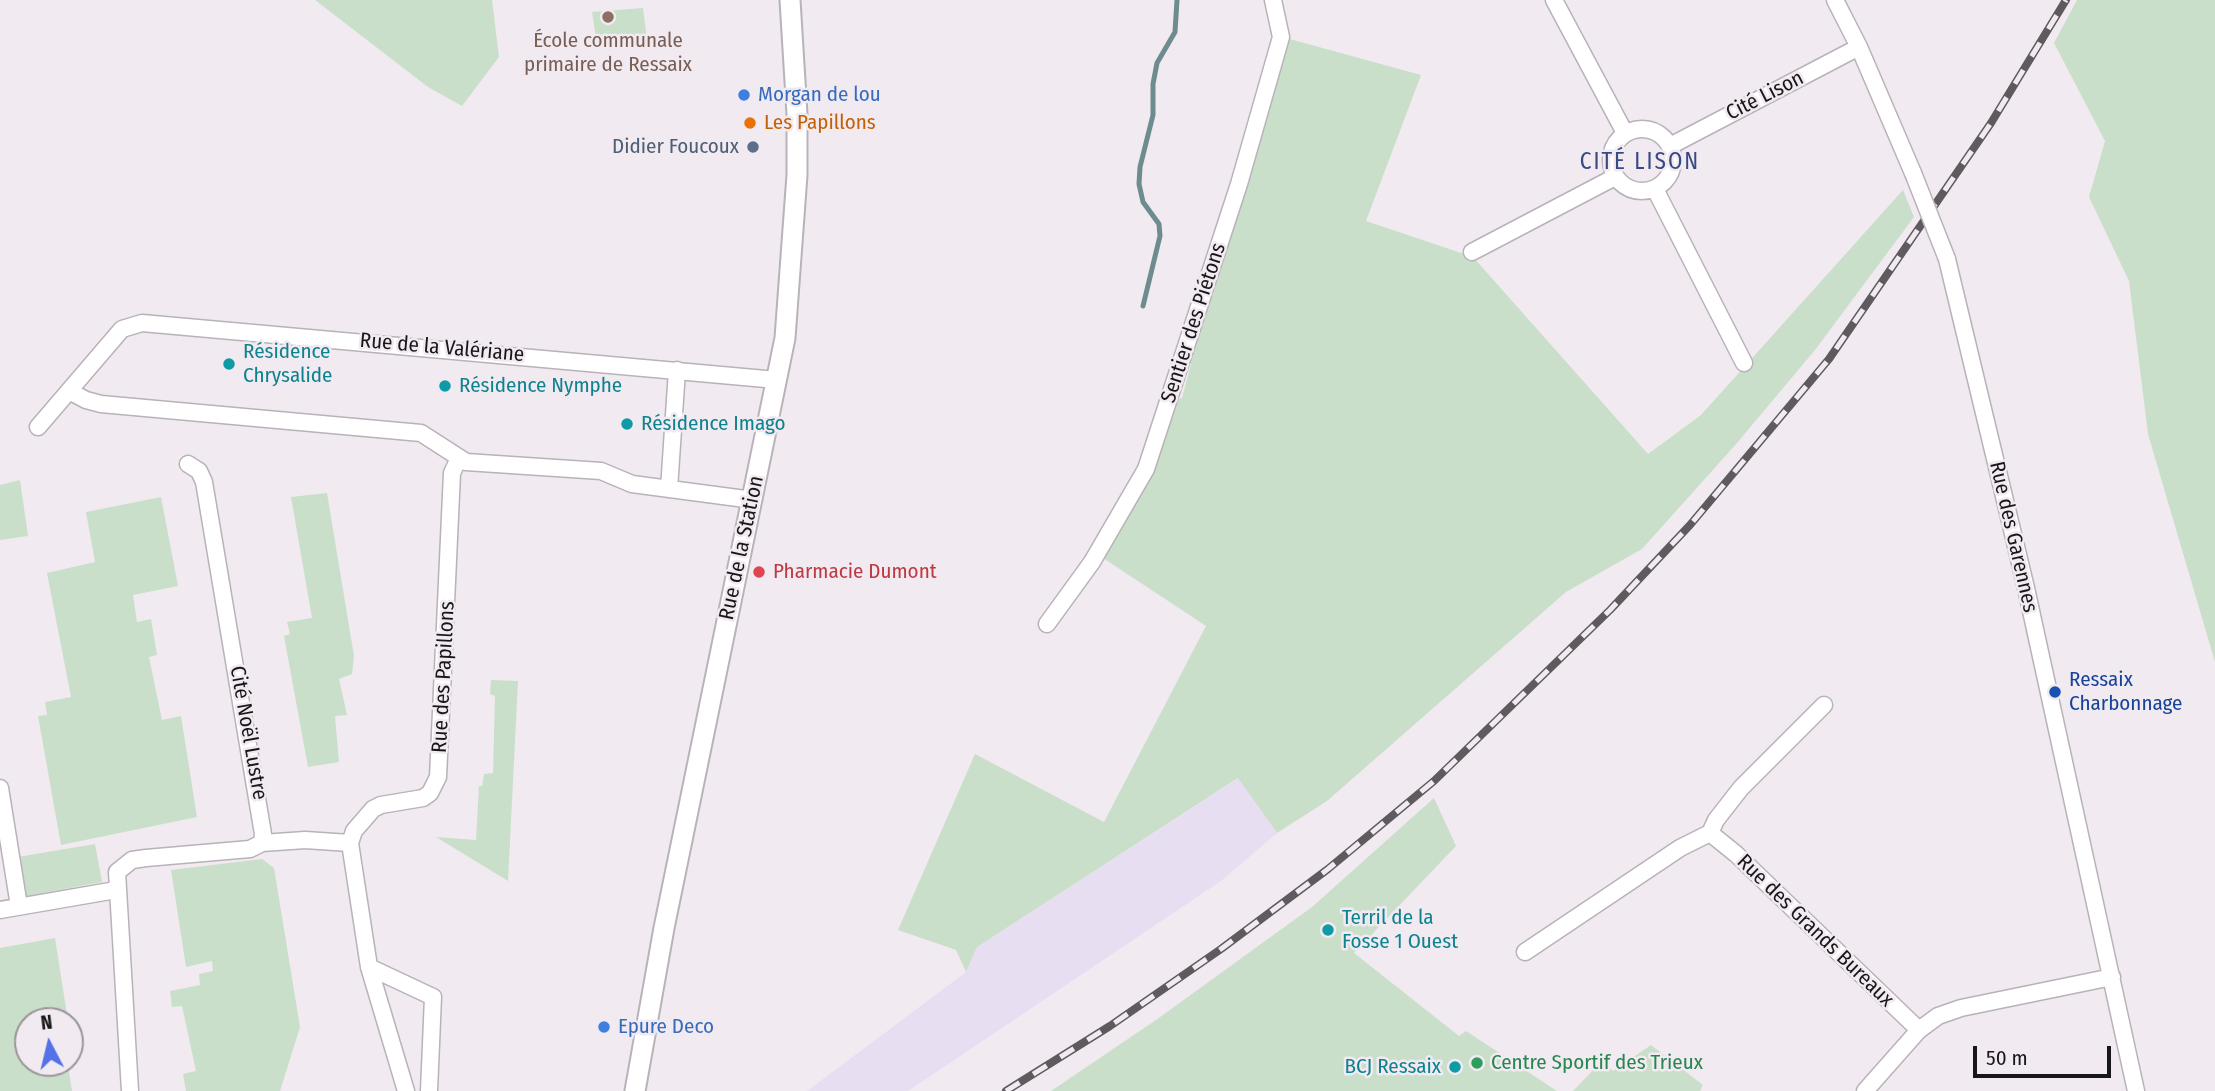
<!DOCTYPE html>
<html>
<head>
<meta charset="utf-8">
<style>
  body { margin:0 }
  #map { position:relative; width:2215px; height:1091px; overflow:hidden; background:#f1eaf1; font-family:"Fira Sans Condensed",sans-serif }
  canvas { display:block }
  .north { position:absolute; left:14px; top:1007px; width:70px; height:70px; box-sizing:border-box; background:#f1eaf1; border:2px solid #9a959a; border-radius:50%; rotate:353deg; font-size:19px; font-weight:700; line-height:28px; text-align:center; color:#181618 }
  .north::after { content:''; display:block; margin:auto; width:24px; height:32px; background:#5471e7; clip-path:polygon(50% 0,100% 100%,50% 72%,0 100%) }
  .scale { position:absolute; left:1973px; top:1046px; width:138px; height:32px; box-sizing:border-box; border:4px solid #181618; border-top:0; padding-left:9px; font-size:21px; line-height:24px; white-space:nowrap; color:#181618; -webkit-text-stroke:5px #f1eaf1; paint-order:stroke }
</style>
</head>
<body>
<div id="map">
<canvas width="2215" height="1091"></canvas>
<div class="north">N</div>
<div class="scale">50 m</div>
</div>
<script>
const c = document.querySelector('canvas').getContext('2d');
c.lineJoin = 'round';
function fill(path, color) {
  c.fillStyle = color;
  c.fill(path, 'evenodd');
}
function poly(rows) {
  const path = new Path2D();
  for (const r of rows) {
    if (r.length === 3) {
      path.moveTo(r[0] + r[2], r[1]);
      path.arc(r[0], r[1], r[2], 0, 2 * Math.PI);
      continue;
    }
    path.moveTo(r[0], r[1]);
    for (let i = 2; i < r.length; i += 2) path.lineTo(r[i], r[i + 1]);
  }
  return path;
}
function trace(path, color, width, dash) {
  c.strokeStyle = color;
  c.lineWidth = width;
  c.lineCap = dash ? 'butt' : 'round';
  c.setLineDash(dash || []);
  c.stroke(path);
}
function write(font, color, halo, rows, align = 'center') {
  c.font = font + ' "Fira Sans Condensed",sans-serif';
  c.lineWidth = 5;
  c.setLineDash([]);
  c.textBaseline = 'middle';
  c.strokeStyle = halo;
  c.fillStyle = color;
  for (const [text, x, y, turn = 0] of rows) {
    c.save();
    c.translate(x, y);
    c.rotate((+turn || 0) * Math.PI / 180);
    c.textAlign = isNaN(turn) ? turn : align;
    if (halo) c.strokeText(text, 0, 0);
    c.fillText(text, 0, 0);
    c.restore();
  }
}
const industrial = poly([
  [1239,778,1277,833,1221,881,908,1091,807,1091,966,972,977,947]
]);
const green = poly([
  [315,0,492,0,499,57,462,106,428,87],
  [2077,0,2215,0,2215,662,2148,434,2129,281,2089,197,2105,141,2054,43],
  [643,8,647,40,597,45,592,12],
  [1286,38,1421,75,1366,221,1473,257,1648,454,1701,415,1903,190,1914,217,1815,350,1737,443,1642,549,1566,592,1327,801,1277,833,1238,778,977,947,966,972,956,950,898,930,975,754,1104,822,1206,626,1100,556,1173,400,1182,398,1191,364,1187,354,1204,300,1213,296],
  [20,480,28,536,0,540,0,485],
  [327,493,354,656,352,674,339,679,347,715,335,716,339,762,308,767,284,636,290,634,287,622,312,618,291,497],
  [161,497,178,586,133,595,137,622,151,619,157,655,149,657,162,720,181,716,197,817,61,845,38,716,47,715,45,702,71,697,47,573,95,562,86,512],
  [491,680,518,681,508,881,436,837,476,840,479,786,482,786,484,774,493,773,495,696,490,694],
  [1434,798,1456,846,1354,953,1459,1036,1466,1031,1557,1091,1051,1091,1156,1020,1312,907],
  [95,844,102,882,25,896,18,857],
  [262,859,274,868,300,1027,280,1091,186,1091,183,1074,196,1071,182,1006,172,1007,170,991,200,985,199,974,213,971,212,961,186,967,171,870],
  [55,938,68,1021,28,1021,28,1063,70,1063,70,1034,75,1064,68,1066,72,1091,0,1091,0,948],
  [1651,1045,1703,1085,1700,1091,1573,1091,1602,1061,1613,1071]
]);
const stream = poly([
  [1143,306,1160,236,1159,224,1143,202,1139,184,1140,167,1153,115,1153,84,1157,63,1175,32,1177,0]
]);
const minor = poly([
  [1554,0,1625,133],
  [1835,0,1859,47,1913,173],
  [1642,160,31],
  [1670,146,1859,47],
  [1655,189,1744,363],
  [1472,252,1615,177],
  [1947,259,2026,588,2136,1091],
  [71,392,86,400,101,404,421,433,466,462,601,471,632,484,753,500],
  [38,427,122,329,142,323,777,380],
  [669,489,677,370],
  [1047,624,1092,562,1146,469,1239,184,1281,37,1273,0],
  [0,788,19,906],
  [1710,833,1716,820,1741,788,1824,705],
  [262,843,305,840,350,843],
  [0,910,116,890],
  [1525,952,1680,848,1710,833,1736,854,1919,1030],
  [369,967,406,1091],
  [130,1091,117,872,132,860,146,858,250,849,262,843,263,834,204,482,199,471,188,464],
  [429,1091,433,997,369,967,350,843,354,831,373,809,381,805,423,798,430,793,438,777,452,473,459,458],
  [1865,1091,1919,1030,1938,1016,1961,1008,2112,977]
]);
const tertiary = poly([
  [635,1091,664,928,785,338,797,175,797,114,790,0]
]);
const rail = poly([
  [1006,1091,1110,1026,1221,949,1328,869,1434,781,1610,610,1690,525,1829,359,1991,123,2066,0]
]);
const minorBridge = poly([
  [1913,173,1947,259]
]);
const markers = [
  [608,17,7,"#8d6e63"],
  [744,95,7,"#3f7fe0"],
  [750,123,7,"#e8710a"],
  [753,147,7,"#5c6f8a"],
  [229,364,7,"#0f9aa8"],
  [445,386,7,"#0f9aa8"],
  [627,424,7,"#0f9aa8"],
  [759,572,7,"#e0444e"],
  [2055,692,7,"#1a4fb4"],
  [1328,930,7,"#0f9aa8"],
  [604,1027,7,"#3f7fe0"],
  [1477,1063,7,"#2e9e5b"],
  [1455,1067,7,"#0f9aa8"]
];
const educationNames = [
  ["École communale",608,41],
  ["primaire de Ressaix",608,65]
];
const shopNames = [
  ["Morgan de lou",758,95],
  ["Epure Deco",618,1027]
];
const streetNames = [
  ["Cité Lison",1765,96,-27],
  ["Sentier des Piétons",1194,323,-72],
  ["Rue de la Valériane",442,348,5],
  ["Rue des Garennes",2013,537,77],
  ["Rue de la Station",742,548,-78],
  ["Rue des Papillons",444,677,-87],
  ["Cité Noël Lustre",248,733,80],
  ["Rue des Grands Bureaux",1815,931,44]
];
const foodNames = [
  ["Les Papillons",764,123]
];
const serviceNames = [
  ["Didier Foucoux",739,147]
];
const cultureNames = [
  ["Résidence",243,352],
  ["Chrysalide",243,376],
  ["Résidence Nymphe",459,386],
  ["Résidence Imago",641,424],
  ["Terril de la",1342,918],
  ["Fosse 1 Ouest",1342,942],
  ["BCJ Ressaix",1441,1067,"right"]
];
const healthNames = [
  ["Pharmacie Dumont",773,572]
];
const transitNames = [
  ["Ressaix",2069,680],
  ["Charbonnage",2069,704]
];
const leisureNames = [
  ["Centre Sportif des Trieux",1491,1063]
];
const neighbourhoodNames = [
  ["CITÉ LISON",1640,163]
];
fill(industrial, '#e8def2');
fill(green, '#c9dfca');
trace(stream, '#6d8c8f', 5);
trace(minor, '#b9b2b9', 19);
trace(tertiary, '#b9b2b9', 23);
trace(minor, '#fff', 16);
trace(tertiary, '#fff', 19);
trace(rail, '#5e5a5e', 8);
trace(rail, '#f1eaf1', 5, [16]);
trace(minorBridge, '#b9b2b9', 19, []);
trace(minorBridge, '#fff', 16);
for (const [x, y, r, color] of markers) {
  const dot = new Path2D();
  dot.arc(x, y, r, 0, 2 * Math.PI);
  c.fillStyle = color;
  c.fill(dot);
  trace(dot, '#f1eaf1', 2.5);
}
write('21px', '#785e54', '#f1eaf1', educationNames);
write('21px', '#366cbe', '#f1eaf1', shopNames, 'left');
write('21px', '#181618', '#f1eaf1', streetNames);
write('21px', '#c56008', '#f1eaf1', foodNames, 'left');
write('21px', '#4e5e75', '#f1eaf1', serviceNames, 'right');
write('21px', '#0d838f', '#f1eaf1', cultureNames, 'left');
write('21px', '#be3a42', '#f1eaf1', healthNames, 'left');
write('21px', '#164399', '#f1eaf1', transitNames, 'left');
write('21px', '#27864d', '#f1eaf1', leisureNames, 'left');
c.letterSpacing = '2px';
write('23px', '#384984', '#f1eaf1', neighbourhoodNames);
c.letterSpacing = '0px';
</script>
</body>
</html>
